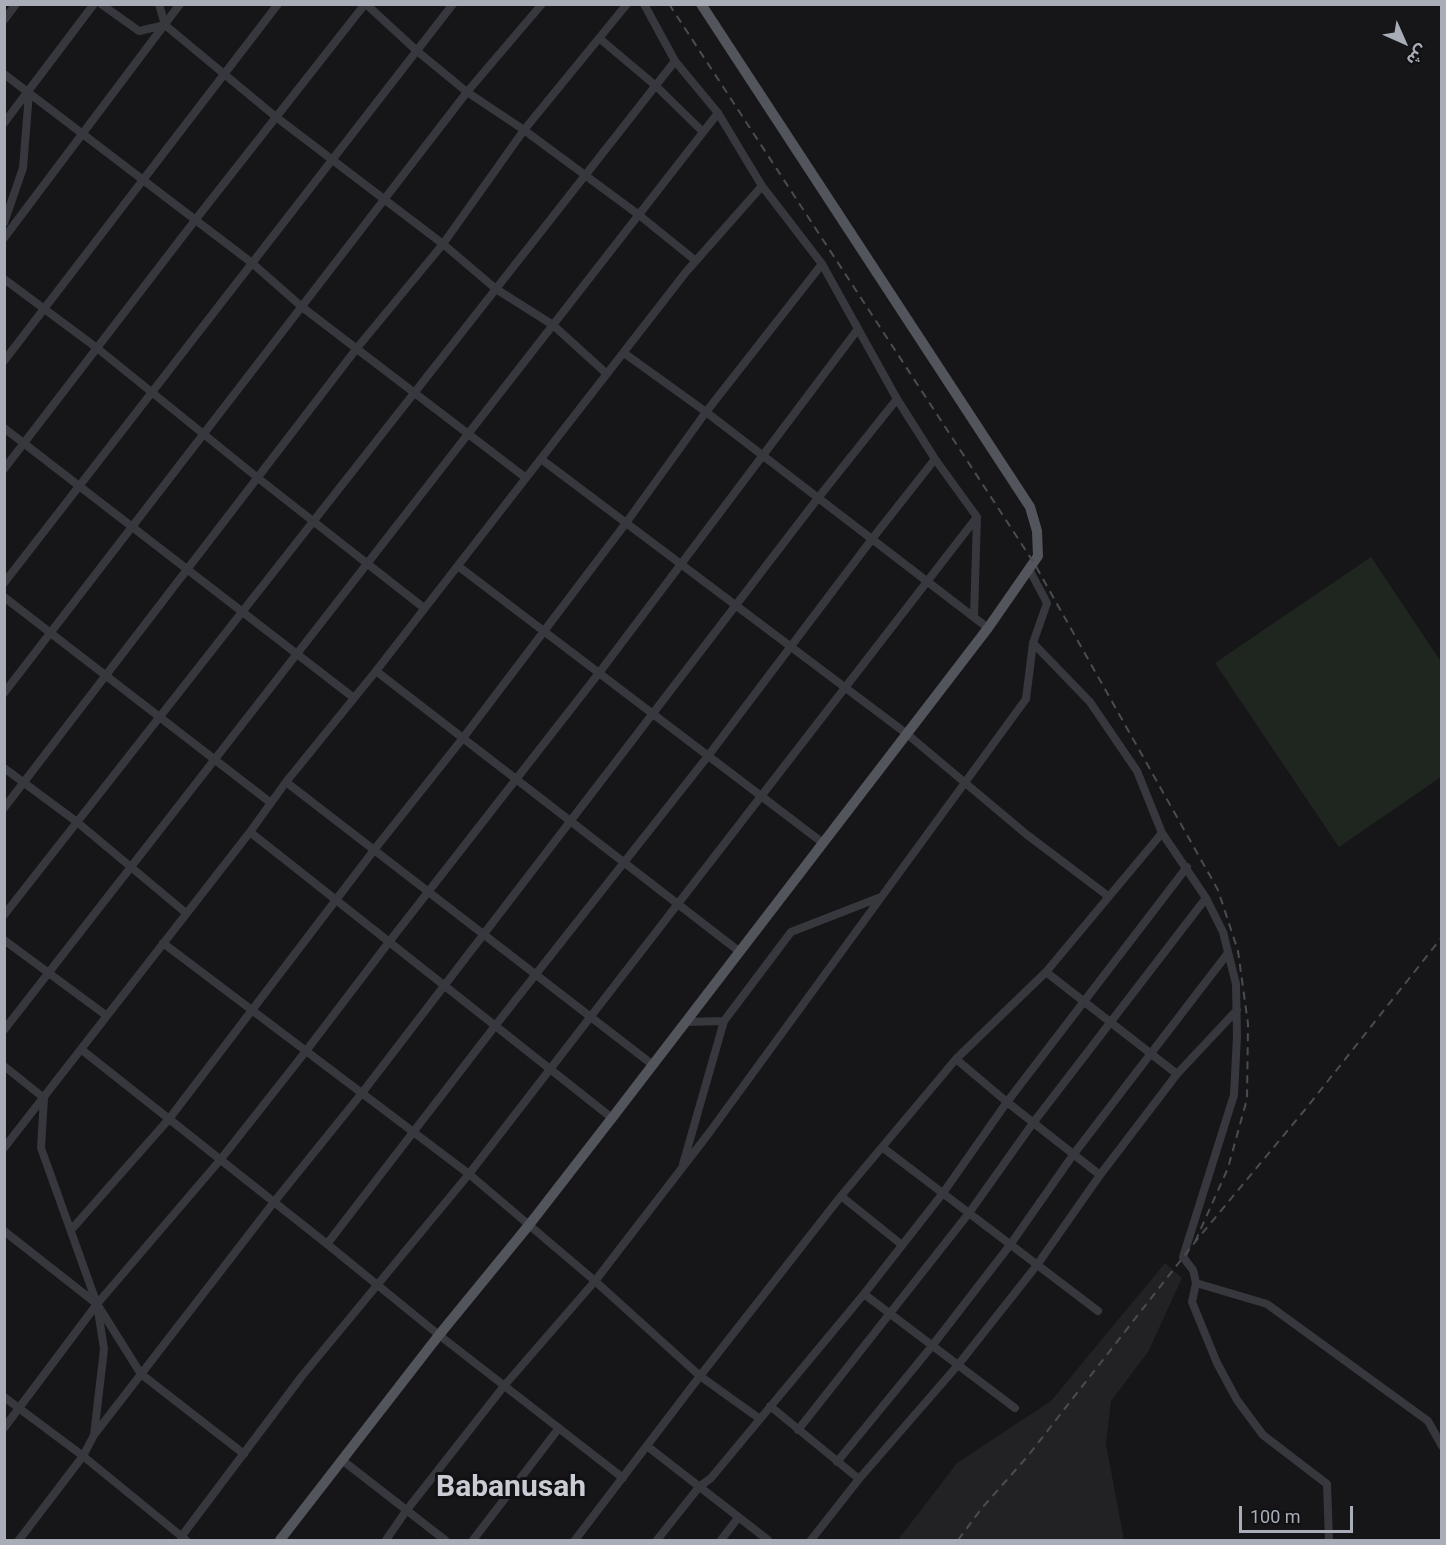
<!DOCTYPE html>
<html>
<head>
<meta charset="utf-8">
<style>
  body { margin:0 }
  #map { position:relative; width:1446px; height:1545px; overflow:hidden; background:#161618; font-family:Roboto,"Noto Sans Arabic",sans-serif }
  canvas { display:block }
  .frame { position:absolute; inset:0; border:6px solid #a8adb8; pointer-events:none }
  .north { position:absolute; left:1374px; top:12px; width:60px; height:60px; -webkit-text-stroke:4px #111113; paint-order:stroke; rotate:135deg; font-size:16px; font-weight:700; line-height:24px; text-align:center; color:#a8adb8 }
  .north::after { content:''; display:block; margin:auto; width:21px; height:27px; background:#a8adb8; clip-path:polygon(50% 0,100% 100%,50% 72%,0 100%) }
  .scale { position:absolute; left:1239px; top:1506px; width:114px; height:27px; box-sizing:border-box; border:3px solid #a8adb8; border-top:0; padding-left:8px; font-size:18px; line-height:21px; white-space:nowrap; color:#a8adb8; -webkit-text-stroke:4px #111113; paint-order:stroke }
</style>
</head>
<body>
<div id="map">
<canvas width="1446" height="1545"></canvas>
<div class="frame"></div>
<div class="north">ش</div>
<div class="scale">100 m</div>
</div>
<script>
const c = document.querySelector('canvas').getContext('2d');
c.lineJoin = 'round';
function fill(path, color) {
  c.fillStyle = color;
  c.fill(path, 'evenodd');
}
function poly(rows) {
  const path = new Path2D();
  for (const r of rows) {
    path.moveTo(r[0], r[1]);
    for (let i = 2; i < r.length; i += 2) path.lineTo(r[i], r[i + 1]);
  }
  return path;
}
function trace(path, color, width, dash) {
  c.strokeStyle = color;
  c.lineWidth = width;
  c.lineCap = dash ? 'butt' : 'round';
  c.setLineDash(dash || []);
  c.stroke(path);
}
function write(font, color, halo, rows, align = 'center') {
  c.font = font + ' Roboto,sans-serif';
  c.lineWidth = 6;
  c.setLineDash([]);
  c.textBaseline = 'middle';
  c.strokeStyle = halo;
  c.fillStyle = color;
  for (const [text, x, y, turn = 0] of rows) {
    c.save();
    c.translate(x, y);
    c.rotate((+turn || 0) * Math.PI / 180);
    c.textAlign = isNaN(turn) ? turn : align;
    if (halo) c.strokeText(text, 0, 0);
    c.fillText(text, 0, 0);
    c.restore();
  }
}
const built = poly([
  [1165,1263,1182,1278,1148,1352,1111,1401,1106,1444,1124,1540,898,1540,957,1463,1051,1401]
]);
const green = poly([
  [1371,557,1441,662,1441,777,1339,847,1215,663]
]);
const minor = poly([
  [101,4,139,31,165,25,276,117,443,244,496,289,553,325,607,374],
  [159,4,165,25],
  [366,4,417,51,467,92,524,130,639,215,696,261],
  [644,4,675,61,718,113,762,186,822,264,897,399,935,459,977,517,974,617],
  [4,20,16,4],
  [599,38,656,86,703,132],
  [4,74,252,263,302,307,526,478],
  [4,123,94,4],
  [4,223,23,168,29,93],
  [4,238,180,4],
  [4,279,97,348,258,478,424,608],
  [624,353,706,412,988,628],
  [4,361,278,4],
  [4,428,354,698],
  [541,459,907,734,1026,834,1108,896],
  [4,469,196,219,365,4],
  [458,566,823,843],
  [4,583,453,4],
  [4,597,271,803],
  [1033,643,1090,702,1137,771,1162,833,1206,898,1223,932,1236,984,1237,1036,1234,1095,1183,1257,1193,1270,1196,1283,1192,1302,1217,1363,1237,1400,1263,1435,1327,1484,1329,1540],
  [376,671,740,952],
  [4,693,467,92,542,4],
  [4,768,77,822,186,913],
  [286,782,653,1065],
  [4,808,357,348,443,244,524,130,627,4],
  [250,832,612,1118],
  [4,915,675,61],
  [4,940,107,1016],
  [163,943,469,1174,595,1281,700,1376,760,1419],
  [1046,972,1177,1074],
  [686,1022,724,1021],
  [4,1030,718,113],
  [82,1050,327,1244,439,1335,623,1478],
  [956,1059,1007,1102,1100,1175],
  [4,1066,44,1098,41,1148,97,1304,104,1349,94,1435,83,1456,19,1540],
  [882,1147,1098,1311],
  [4,1148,250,832,286,782,376,671,686,272,762,186],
  [683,1164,724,1021,791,932,881,897],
  [841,1196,902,1245],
  [71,1230,169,1119,374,850,463,738,626,523,706,412,822,264],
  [4,1231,97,1304,141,1374,244,1454],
  [327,1244,495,1026,708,756,872,539,935,459],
  [1196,1283,1267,1304,1428,1421,1442,1446],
  [864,1294,1015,1408],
  [4,1397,83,1456,186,1540],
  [770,1406,859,1479],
  [4,1428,97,1304,221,1159,306,1051,389,942,599,673,858,329],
  [798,1430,969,1213,1033,1123,1206,898],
  [94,1435,274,1202,362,1093,818,498,897,399],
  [647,1446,768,1540],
  [342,1460,445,1540],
  [837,1462,932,1346,1010,1245,1073,1155,1228,953],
  [181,1537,302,1376,469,1174,977,517],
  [386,1540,406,1511,504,1386,595,1281,709,1133,1026,699,1033,643,1047,603,1029,569],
  [473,1540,559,1428],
  [575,1540,700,1376,841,1196,956,1059,1046,972,1162,833],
  [657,1540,699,1487,711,1478,864,1294,943,1193,1007,1102,1187,867],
  [721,1540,738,1518],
  [811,1540,859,1479,958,1365,1037,1265,1100,1175,1177,1074,1237,1010]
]);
const major = poly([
  [280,1540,439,1335,529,1225,612,1118,988,628,1038,556,1037,531,1030,507,701,4]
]);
const rail = poly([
  [669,4,1034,563,1218,890,1238,951,1248,1024,1247,1099,1228,1168,1195,1242],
  [958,1540,982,1508,1027,1457,1195,1242,1308,1106,1442,937]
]);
const townNames = [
  ["Babanusah",511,1488]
];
fill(built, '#222225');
fill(green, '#1e261f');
trace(minor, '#37383d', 8);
trace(major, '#53555c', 10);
trace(rail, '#4a4c52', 2, [8, 6]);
write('bold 30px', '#c9ccd4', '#111113', townNames);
</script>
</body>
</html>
